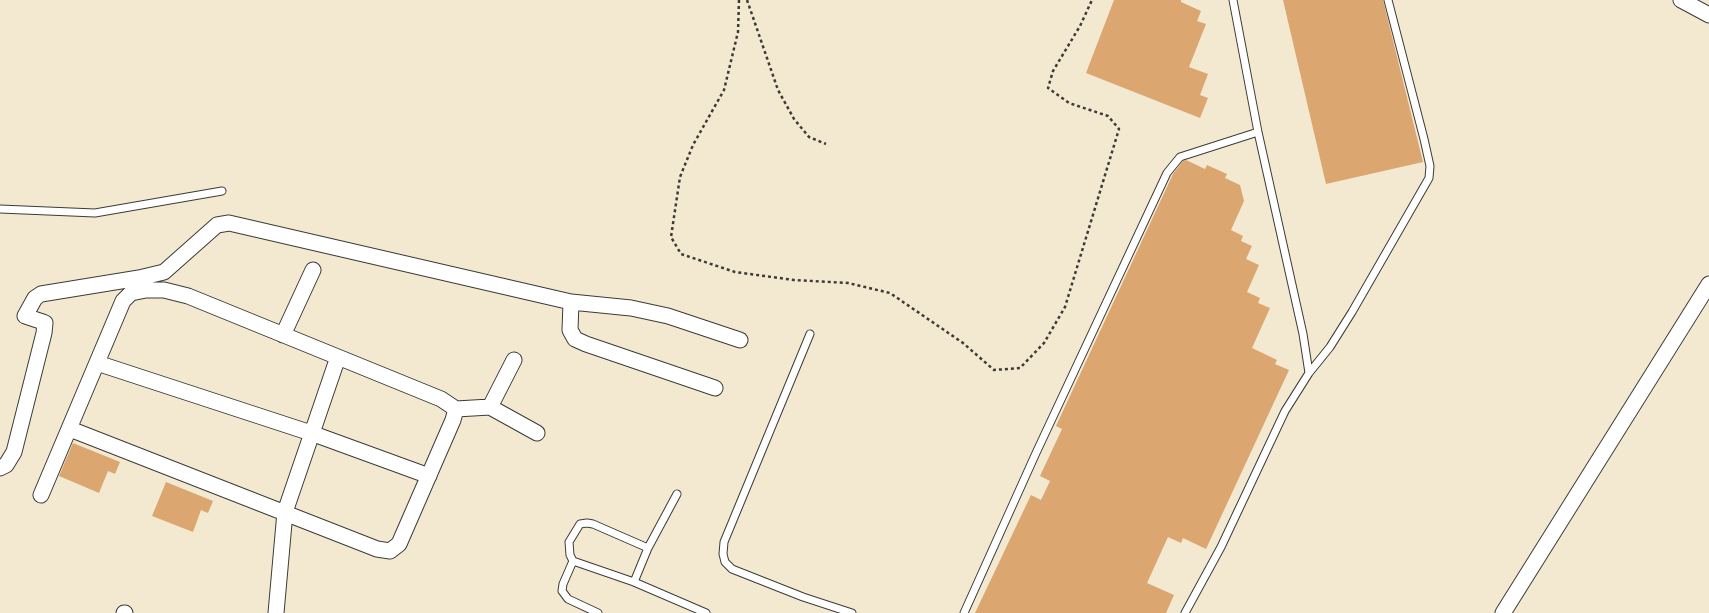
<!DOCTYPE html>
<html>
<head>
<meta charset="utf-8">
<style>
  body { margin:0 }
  canvas { display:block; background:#f3e9d1 }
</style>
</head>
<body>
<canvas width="1709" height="613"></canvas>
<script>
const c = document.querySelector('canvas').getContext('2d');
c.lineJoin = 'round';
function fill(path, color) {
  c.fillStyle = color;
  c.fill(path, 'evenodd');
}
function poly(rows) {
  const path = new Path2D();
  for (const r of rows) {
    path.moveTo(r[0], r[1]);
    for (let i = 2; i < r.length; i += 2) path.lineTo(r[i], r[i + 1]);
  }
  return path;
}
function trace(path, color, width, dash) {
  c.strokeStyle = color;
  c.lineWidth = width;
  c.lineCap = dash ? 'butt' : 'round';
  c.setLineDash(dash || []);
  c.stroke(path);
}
const building = poly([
  [1114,0,1181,0,1181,2,1201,11,1197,21,1206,24,1189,67,1208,74,1200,95,1208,98,1200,118,1086,73],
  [1283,0,1383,0,1423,162,1326,184],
  [1186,160,1205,169,1207,165,1227,174,1225,178,1240,185,1244,201,1231,230,1243,236,1241,241,1252,246,1246,259,1259,265,1247,292,1260,298,1258,303,1270,308,1252,348,1277,360,1275,364,1289,370,1206,549,1183,538,1181,543,1168,537,1147,583,1174,595,1166,613,975,613,1031,495,1041,500,1050,481,1040,476,1062,429,1056,426,1173,174,1183,161],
  [73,443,120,462,115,474,108,471,99,493,59,476],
  [166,482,213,501,208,513,201,510,193,532,152,516]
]);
const path = poly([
  [739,0,738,32,724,90,693,145,680,177,671,237,681,254,735,272,794,280,848,283,890,293,963,343,994,370,1020,368,1044,343,1065,307,1119,129,1108,116,1069,103,1048,88,1053,71,1080,26,1092,0],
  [747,0,778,90,794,119,809,137,826,144]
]);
const lane = poly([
  [0,209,95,213,222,191],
  [810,334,724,542,723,554,725,562,732,569,803,597,852,613],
  [1309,373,1330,347,1352,312,1429,178,1430,166,1424,139,1388,0],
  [677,494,648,548,634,582,706,613],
  [573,561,563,584,562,591,568,599,598,613],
  [634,582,573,561,570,555,569,542,580,524,587,523,593,524,648,548],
  [964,613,1036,453,1167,173,1180,157,1258,132],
  [1185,613,1221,547,1285,411,1309,373,1303,334,1258,132,1233,0]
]);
const street = poly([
  [1681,0,1709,15],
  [571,302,570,330,575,339,586,344,715,388],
  [283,335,313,270],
  [97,363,311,433,429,476],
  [490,407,537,433],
  [70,429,377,549,390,551,399,544,453,420,456,409],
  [0,468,6,465,14,452,44,333,45,323,43,322,25,316,35,298,41,294,139,278,164,272,217,225,229,223,571,302,631,308,668,316,740,340],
  [41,495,123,301,131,293,146,290,164,290,188,296,441,399,456,409,490,407,514,360],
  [124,613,125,613],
  [276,613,285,512,338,357],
  [1503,613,1709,284]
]);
fill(building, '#dba670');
trace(lane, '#3c3b37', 9);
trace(street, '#3c3b37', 17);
trace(path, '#3c3b37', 2.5, [3, 3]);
trace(lane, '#fff', 7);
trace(street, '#fff', 15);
</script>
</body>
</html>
